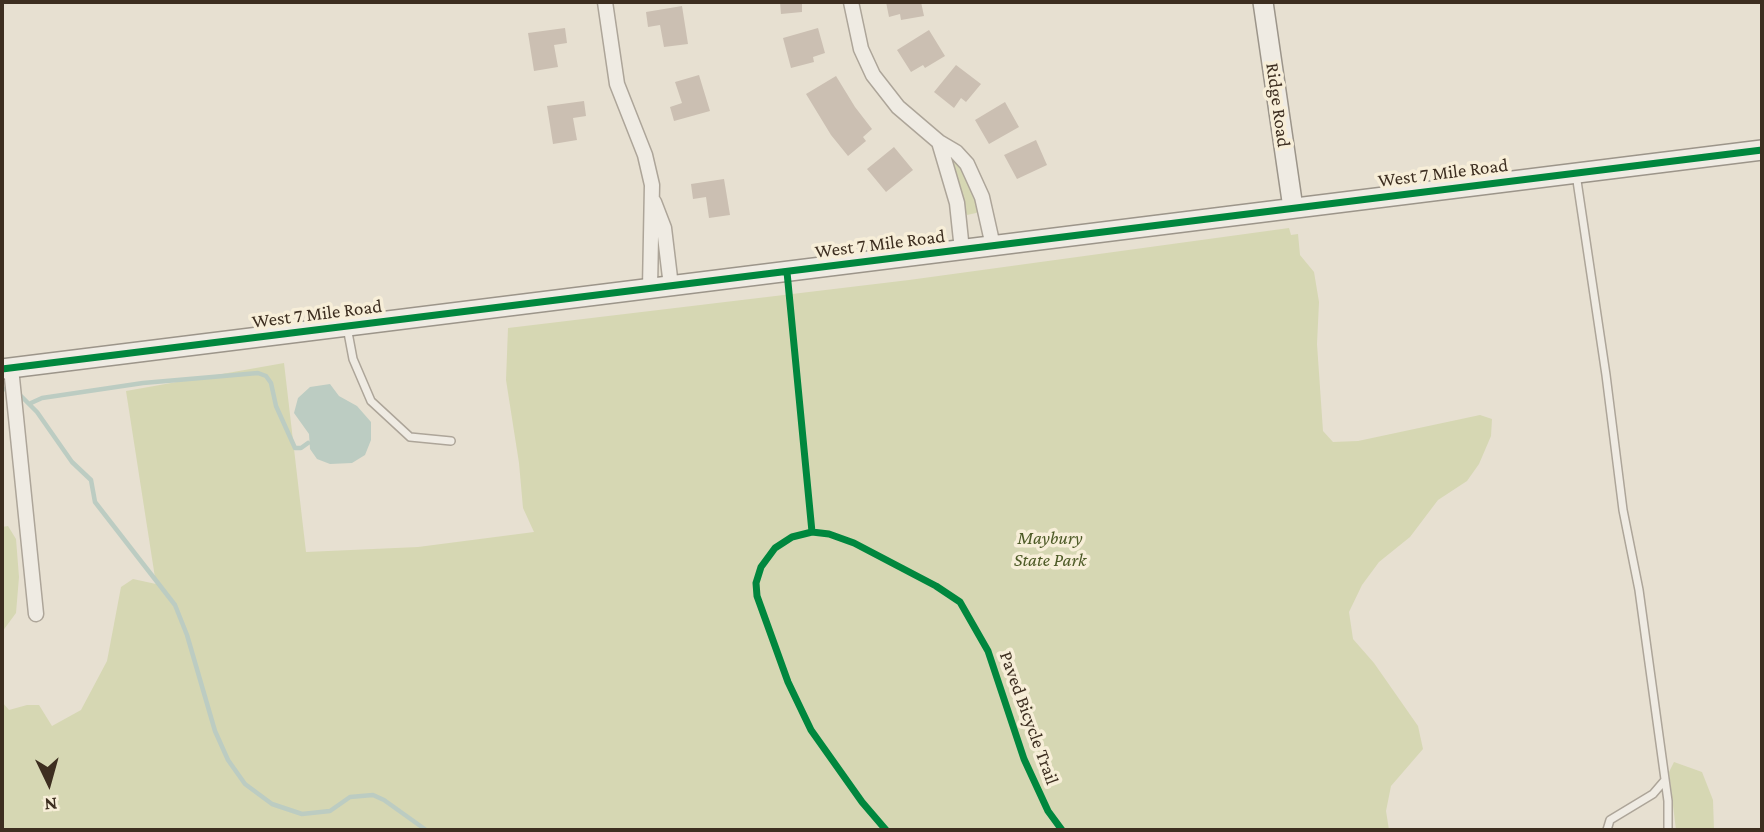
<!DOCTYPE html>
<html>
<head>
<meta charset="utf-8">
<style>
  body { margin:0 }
  #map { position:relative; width:1764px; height:832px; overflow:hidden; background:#e7e0d1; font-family:"Crimson Pro",serif }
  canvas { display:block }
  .frame { position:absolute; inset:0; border:4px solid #3d2e20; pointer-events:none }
  .north { position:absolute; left:14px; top:748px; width:70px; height:70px; -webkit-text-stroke:5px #f7eed8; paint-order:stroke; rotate:175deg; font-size:19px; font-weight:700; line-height:28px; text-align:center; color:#3d2e20 }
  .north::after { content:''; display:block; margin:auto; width:24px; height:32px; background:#3d2e20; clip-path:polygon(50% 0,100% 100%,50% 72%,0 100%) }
</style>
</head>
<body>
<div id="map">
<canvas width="1764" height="832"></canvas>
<div class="frame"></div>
<div class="north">N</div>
</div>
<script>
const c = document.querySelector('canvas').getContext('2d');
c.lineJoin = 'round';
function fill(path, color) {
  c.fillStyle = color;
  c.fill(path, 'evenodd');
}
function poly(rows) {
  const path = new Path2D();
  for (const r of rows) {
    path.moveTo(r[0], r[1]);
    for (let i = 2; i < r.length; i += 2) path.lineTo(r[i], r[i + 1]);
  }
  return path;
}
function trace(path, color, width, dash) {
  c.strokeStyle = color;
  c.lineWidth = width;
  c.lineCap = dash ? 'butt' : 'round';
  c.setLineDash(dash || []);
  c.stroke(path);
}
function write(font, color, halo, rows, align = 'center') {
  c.font = font + ' "Crimson Pro",serif';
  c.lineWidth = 7;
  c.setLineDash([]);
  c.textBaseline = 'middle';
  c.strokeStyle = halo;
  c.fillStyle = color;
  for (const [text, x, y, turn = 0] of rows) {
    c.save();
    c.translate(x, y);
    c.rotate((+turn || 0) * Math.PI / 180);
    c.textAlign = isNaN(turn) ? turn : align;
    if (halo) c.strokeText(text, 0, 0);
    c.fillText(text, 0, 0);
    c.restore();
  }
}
const green = poly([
  [954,158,970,182,979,211,976,213,967,215,964,209,951,161],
  [1289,228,1291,235,1298,234,1300,255,1314,272,1319,302,1317,344,1323,431,1333,442,1358,441,1480,415,1492,419,1491,436,1479,464,1467,481,1438,500,1410,537,1379,562,1362,585,1349,612,1353,639,1374,663,1418,726,1423,749,1391,786,1386,811,1389,830,2,830,2,702,9,710,27,705,39,705,52,726,81,710,107,661,121,587,133,579,156,584,126,391,284,363,306,552,418,547,534,532,523,508,519,463,506,380,508,328,909,280],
  [8,526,16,539,19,577,16,613,2,632,2,527],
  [1674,762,1702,772,1713,800,1714,830,1676,830,1669,772]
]);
const water = poly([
  [330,384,339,396,357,406,371,422,371,440,365,455,352,463,330,464,317,459,310,449,309,434,294,413,298,398,310,387]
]);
const stream = poly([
  [2,388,21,396,37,412,72,462,91,480,95,502,175,605,187,635,215,731,228,760,245,784,272,804,302,814,330,811,350,797,373,795,384,800,426,830],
  [31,403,42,398,143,383,258,373,266,376,271,383,276,406,295,448,301,448,308,443]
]);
const building = poly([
  [780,2,802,2,802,12,781,14],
  [886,2,921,2,924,16,901,20,900,14,889,17],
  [682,6,688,44,664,47,660,25,648,27,646,12],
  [565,28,567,43,554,45,558,67,534,71,528,33],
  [818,28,825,53,813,57,814,62,791,68,783,38],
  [929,30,945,56,925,68,923,65,911,72,897,50],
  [956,65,981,84,966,102,961,98,954,108,934,92],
  [699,75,710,111,674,121,670,107,682,103,675,82],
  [836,76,855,107,872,129,863,137,866,141,848,156,831,135,806,94],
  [584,101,586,116,573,118,577,140,553,144,547,106],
  [1005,102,1019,127,989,144,975,120],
  [1036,140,1047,165,1017,179,1004,155],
  [894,147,913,170,886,192,867,169],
  [724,179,730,215,709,218,706,197,693,199,691,184]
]);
const lane = poly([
  [1576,174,1606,375,1623,510,1639,590,1668,801,1668,830],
  [347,327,353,359,371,401,410,437,451,441],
  [1607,830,1610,820,1653,794,1665,780]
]);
const street = poly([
  [605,2,617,84,645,155,652,185,650,288],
  [851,2,861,49,873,75,898,107,939,142,956,152,967,164,982,197,993,246],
  [939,142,957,203,962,250],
  [654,202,664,228,671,286],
  [11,368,36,614]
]);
const secondary = poly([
  [1263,2,1293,208],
  [2,369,1762,150]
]);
const cycleway = poly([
  [787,272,812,532],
  [2,369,1762,150],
  [886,830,862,802,811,730,788,682,757,596,756,583,761,567,775,548,792,537,812,532,829,534,854,543,936,586,960,602,988,651,1024,759,1048,811,1062,830]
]);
const streetNames = [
  ["Ridge Road",1278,105,82],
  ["West 7 Mile Road",1443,173,-7],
  ["West 7 Mile Road",880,244,-7],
  ["West 7 Mile Road",317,314,-7],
  ["Paved Bicycle Trail",1029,718,70]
];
const parkNames = [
  ["Maybury",1050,538],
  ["State Park",1050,560]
];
fill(green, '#d6d7b3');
fill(water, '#bcccc2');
trace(stream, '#bcccc2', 4.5);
fill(building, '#cbbfb2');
trace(lane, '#ada599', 10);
trace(street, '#ada599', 17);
trace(secondary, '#9c958a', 22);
trace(lane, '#efebe3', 7);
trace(street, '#efebe3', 14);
trace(secondary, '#efebe3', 19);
trace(cycleway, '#00873e', 7);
write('19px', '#3d2e20', '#f7eed8', streetNames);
write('italic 19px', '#4d5a26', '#f7eed8', parkNames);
</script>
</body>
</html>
